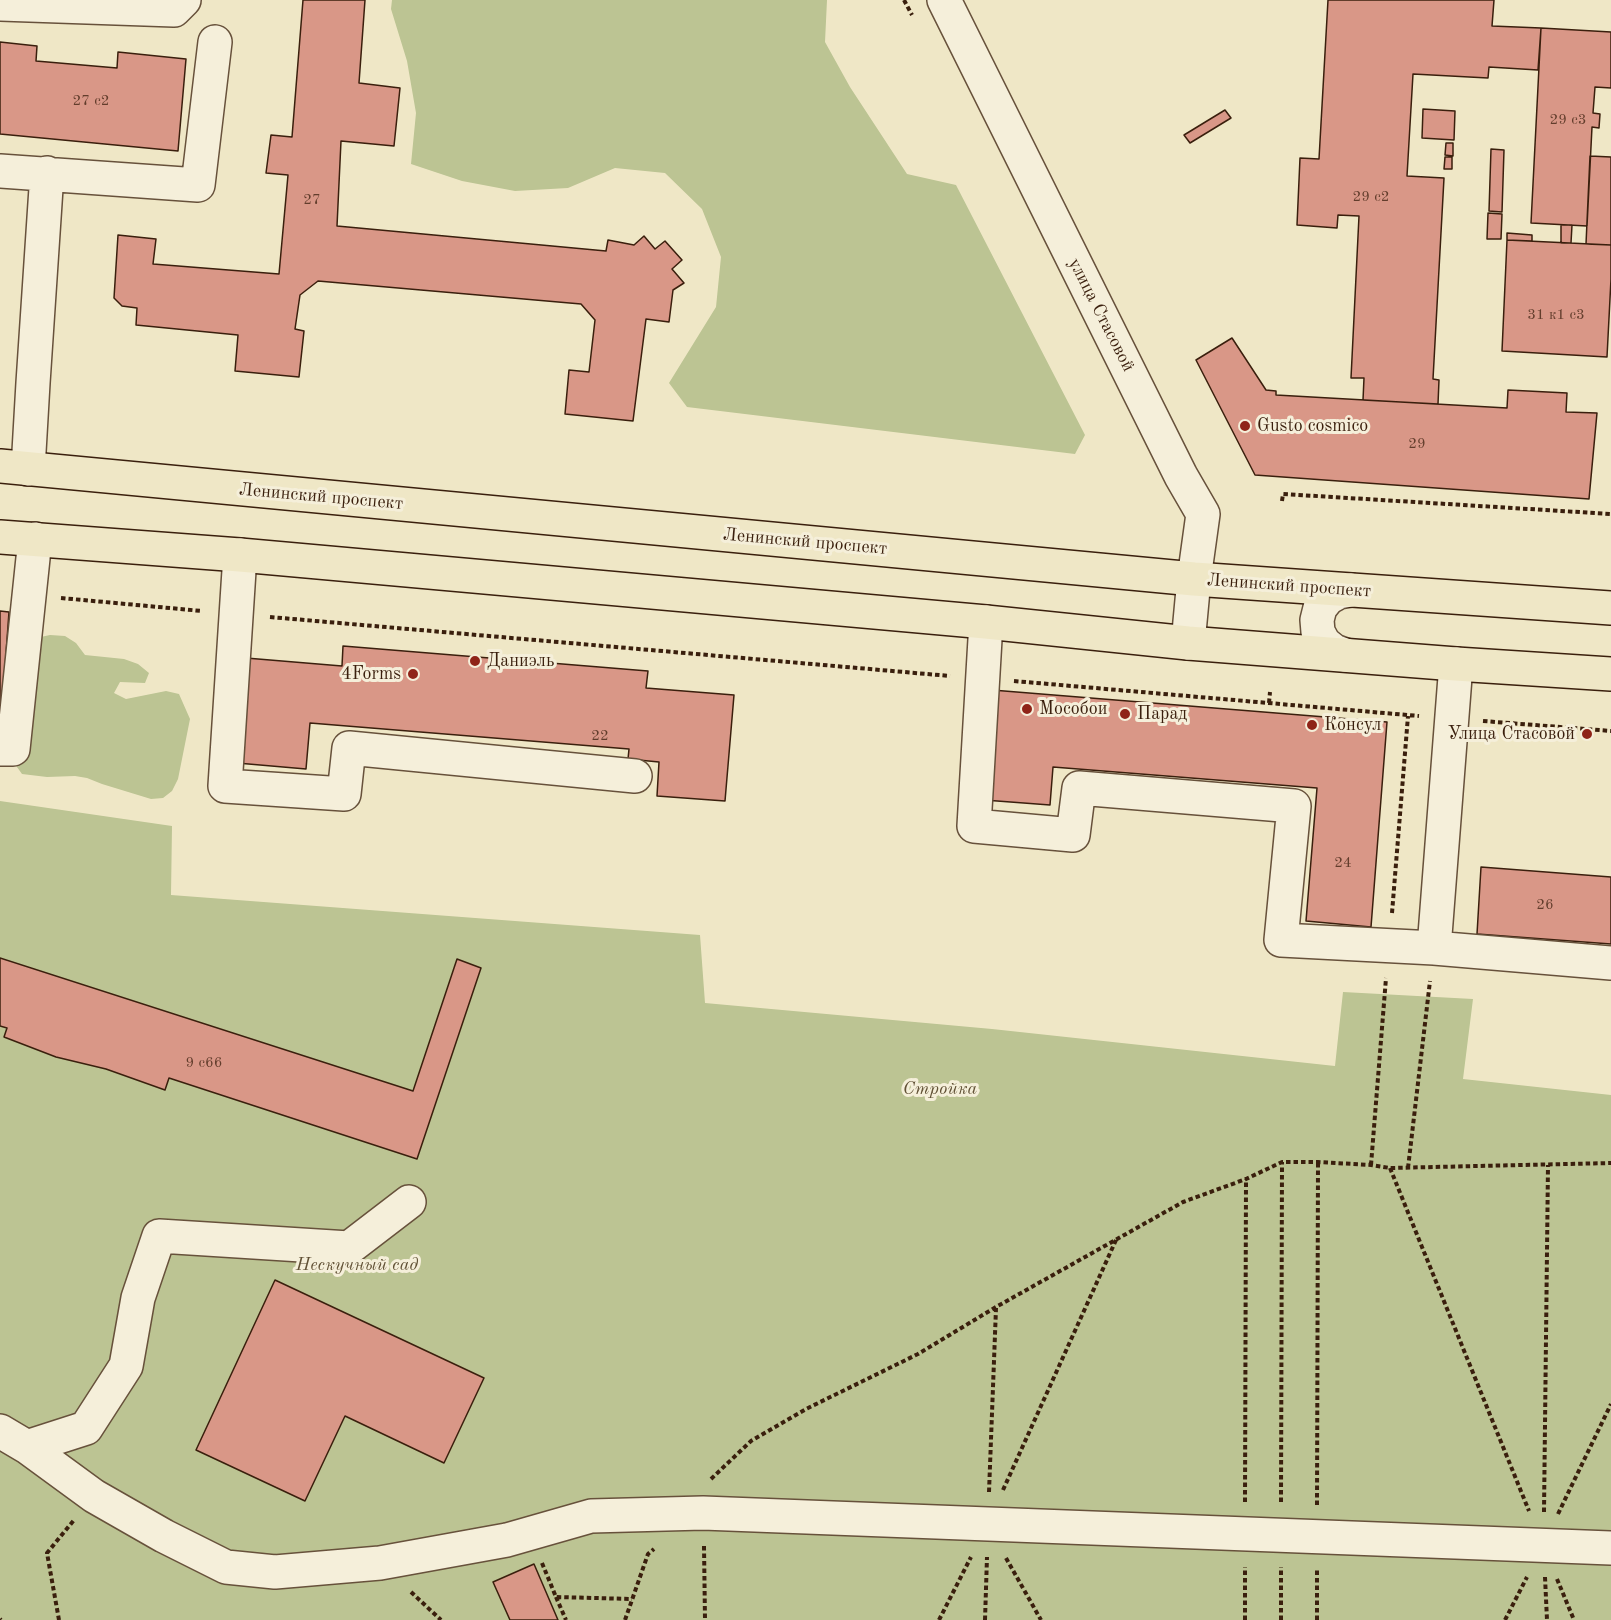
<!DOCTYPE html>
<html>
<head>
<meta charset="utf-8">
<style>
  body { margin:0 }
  canvas { display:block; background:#efe7c6 }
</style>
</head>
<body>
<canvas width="1611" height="1620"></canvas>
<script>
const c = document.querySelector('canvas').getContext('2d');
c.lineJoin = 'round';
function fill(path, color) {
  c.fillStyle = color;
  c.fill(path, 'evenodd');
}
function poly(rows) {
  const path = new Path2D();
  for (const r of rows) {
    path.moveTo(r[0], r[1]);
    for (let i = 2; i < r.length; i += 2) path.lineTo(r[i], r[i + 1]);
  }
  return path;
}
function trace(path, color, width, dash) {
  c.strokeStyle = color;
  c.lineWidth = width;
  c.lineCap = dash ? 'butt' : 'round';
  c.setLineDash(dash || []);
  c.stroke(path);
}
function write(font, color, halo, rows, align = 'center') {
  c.font = font + ' "Old Standard TT",serif';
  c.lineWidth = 6;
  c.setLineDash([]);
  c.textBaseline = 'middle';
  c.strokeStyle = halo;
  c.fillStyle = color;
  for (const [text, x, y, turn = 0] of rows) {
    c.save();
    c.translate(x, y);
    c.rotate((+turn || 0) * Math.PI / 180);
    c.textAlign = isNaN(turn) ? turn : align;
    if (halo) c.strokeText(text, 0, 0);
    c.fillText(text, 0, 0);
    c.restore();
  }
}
const green = poly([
  [392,0,827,0,825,42,850,87,907,174,956,185,1085,435,1075,454,687,407,669,383,716,307,721,257,702,209,665,173,615,168,568,188,515,191,462,181,411,164,416,113,407,61,391,9],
  [50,635,65,636,76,643,85,655,124,659,138,664,149,673,145,683,120,682,114,693,126,699,166,691,179,694,190,719,178,779,172,791,163,798,151,799,102,784,87,778,75,776,47,777,22,774,12,760,36,638],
  [0,801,172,826,171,895,700,935,705,1003,992,1029,1335,1066,1343,992,1473,999,1463,1079,1611,1095,1611,1620,0,1620]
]);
const building = poly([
  [303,0,365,0,359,83,400,88,394,146,341,141,337,226,606,251,608,240,634,245,644,236,655,249,665,241,682,260,672,269,684,283,673,290,669,322,646,319,633,421,565,414,569,370,589,372,595,320,581,304,318,281,300,295,295,329,304,331,299,377,235,371,238,335,136,325,137,308,122,306,114,298,118,235,156,239,153,264,279,274,288,175,266,173,271,135,292,137,303,0],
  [1328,0,1494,0,1492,26,1541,28,1538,70,1489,67,1488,78,1413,74,1407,176,1444,178,1433,379,1439,380,1438,404,1363,400,1364,378,1351,378,1359,216,1338,215,1337,228,1297,225,1300,158,1319,159,1328,0],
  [1541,28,1611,32,1611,88,1595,87,1593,113,1600,114,1599,128,1592,127,1587,226,1531,223,1541,28],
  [0,42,37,46,36,61,117,68,118,52,186,59,178,151,0,134,0,42],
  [1423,109,1455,111,1454,140,1422,138,1423,109],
  [1225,110,1231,118,1190,143,1184,135,1225,110],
  [1446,143,1453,143,1453,156,1445,155,1446,143],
  [1491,149,1504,150,1502,212,1489,211,1491,149],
  [1590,156,1611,157,1611,245,1586,244,1590,156],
  [1445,157,1452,157,1452,169,1444,169,1445,157],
  [1488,213,1502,214,1501,239,1487,239,1488,213],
  [1561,225,1572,225,1571,243,1561,243,1561,225],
  [1507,233,1532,235,1532,241,1507,240,1507,233],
  [1507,240,1611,245,1611,279,1607,357,1502,351,1507,240],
  [1232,338,1266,390,1276,391,1276,395,1507,408,1508,390,1567,393,1566,412,1597,413,1589,499,1255,475,1196,360,1232,338],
  [0,611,9,612,1,723,0,723,0,611],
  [343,646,648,671,646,688,734,695,725,801,657,796,659,762,628,759,629,749,310,723,306,769,237,763,246,658,342,666,343,646],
  [992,690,1387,722,1371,927,1306,921,1317,788,1053,767,1050,805,984,800,992,690],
  [1481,867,1611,877,1611,944,1477,934,1481,867],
  [0,958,413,1091,457,959,481,968,417,1159,169,1078,165,1090,106,1069,56,1057,4,1037,7,1028,0,1026,0,958],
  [275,1280,484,1378,444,1463,345,1416,305,1501,196,1450,275,1280],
  [534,1564,558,1620,510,1620,493,1582,534,1564]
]);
const path = poly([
  [904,0,912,15],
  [1282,501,1283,494,1611,514],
  [61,598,202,611],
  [270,617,950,676],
  [1014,681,1419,716],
  [1269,703,1270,692],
  [1483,721,1611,731],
  [1392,913,1408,716],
  [1371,1165,1386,978],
  [1390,1168,1529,1511],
  [1408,1168,1430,981],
  [711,1479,751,1441,806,1409,918,1354,996,1307,1183,1202,1246,1179,1282,1162,1318,1162,1371,1165,1390,1168,1611,1163],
  [1003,1490,1116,1240],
  [989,1492,996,1308],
  [1245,1502,1246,1179],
  [1281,1502,1282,1162],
  [1317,1505,1318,1162],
  [1544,1512,1548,1165],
  [1558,1514,1611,1404],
  [704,1546,705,1620],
  [1006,1558,1041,1620],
  [542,1563,556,1597,632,1599],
  [1545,1577,1547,1620],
  [1557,1579,1574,1620],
  [411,1592,441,1620],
  [556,1597,566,1620],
  [0,1619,1,1620],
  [59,1620,47,1553,74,1520],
  [625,1620,648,1554,654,1549],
  [939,1620,971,1557],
  [985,1620,987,1557],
  [1245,1620,1245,1567],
  [1281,1620,1281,1567],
  [1317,1620,1317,1570],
  [1505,1620,1527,1577]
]);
const minor = poly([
  [944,0,1181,476,1203,514,1194,579,1188,643],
  [0,4,174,10,184,0],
  [0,171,198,185,215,42],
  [28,469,33,383,47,173],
  [240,555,225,786,344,794,349,748,635,776],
  [986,622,974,826,1073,835,1079,788,1294,806,1281,940,1434,948,1611,963],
  [1345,655,1334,651,1324,643,1318,632,1317,620,1320,608,1328,598,1339,592,1351,590],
  [0,749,13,749,35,539],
  [1434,948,1456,664],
  [0,1431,27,1447,94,1496,164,1536,226,1567,275,1572,380,1563,507,1540,591,1516,703,1513,1611,1548],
  [27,1447,86,1428,126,1366,138,1298,159,1236,349,1248,409,1202]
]);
const major = poly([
  [0,466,1194,579,1611,608],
  [0,537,240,555,986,622,1188,643,1456,664,1611,674]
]);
const markers = [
  [1245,426,6,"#8f2418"],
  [475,661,6,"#8f2418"],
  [413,674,6,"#8f2418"],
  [1027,709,6,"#8f2418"],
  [1125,714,6,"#8f2418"],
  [1312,725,6,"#8f2418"],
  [1587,734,6,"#8f2418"]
];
const numberNames = [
  ["27 с2",91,101],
  ["29 с3",1568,120],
  ["29 с2",1371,197],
  ["27",312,200],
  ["31 к1 с3",1556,315],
  ["29",1417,444],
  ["22",600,736],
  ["24",1343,863],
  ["26",1545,905],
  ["9 с66",204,1063]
];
const streetNames = [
  ["улица Стасовой",1101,315,63],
  ["Ленинский проспект",321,497,5],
  ["Ленинский проспект",805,542,5],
  ["Ленинский проспект",1289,586,4]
];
const poiNames = [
  ["Gusto cosmico",1257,426],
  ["Даниэль",487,661],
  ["4Forms",401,674,"right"],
  ["Мособои",1039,709],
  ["Парад",1137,714],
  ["Консул",1324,725],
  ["Улица Стасовой",1575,734,"right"]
];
const parkNames = [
  ["Стройка",940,1089],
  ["Нескучный сад",357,1265]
];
fill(green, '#bcc493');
fill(building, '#d99787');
trace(building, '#3a1f0d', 1.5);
trace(minor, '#67513b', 36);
trace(major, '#3a1f0d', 36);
trace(path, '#3a1f0d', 4, [4.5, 3]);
trace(minor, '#f5efda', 33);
trace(major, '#efe7c6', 33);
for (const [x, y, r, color] of markers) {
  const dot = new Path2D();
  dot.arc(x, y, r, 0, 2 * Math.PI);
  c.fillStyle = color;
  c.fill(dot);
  trace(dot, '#f5efda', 2);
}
write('15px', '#623d2c', null, numberNames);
write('18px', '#3a1f0d', '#f5efda', streetNames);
write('18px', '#3a1f0d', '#f5efda', poiNames, 'left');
write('italic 18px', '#615135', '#f5efda', parkNames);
</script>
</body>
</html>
